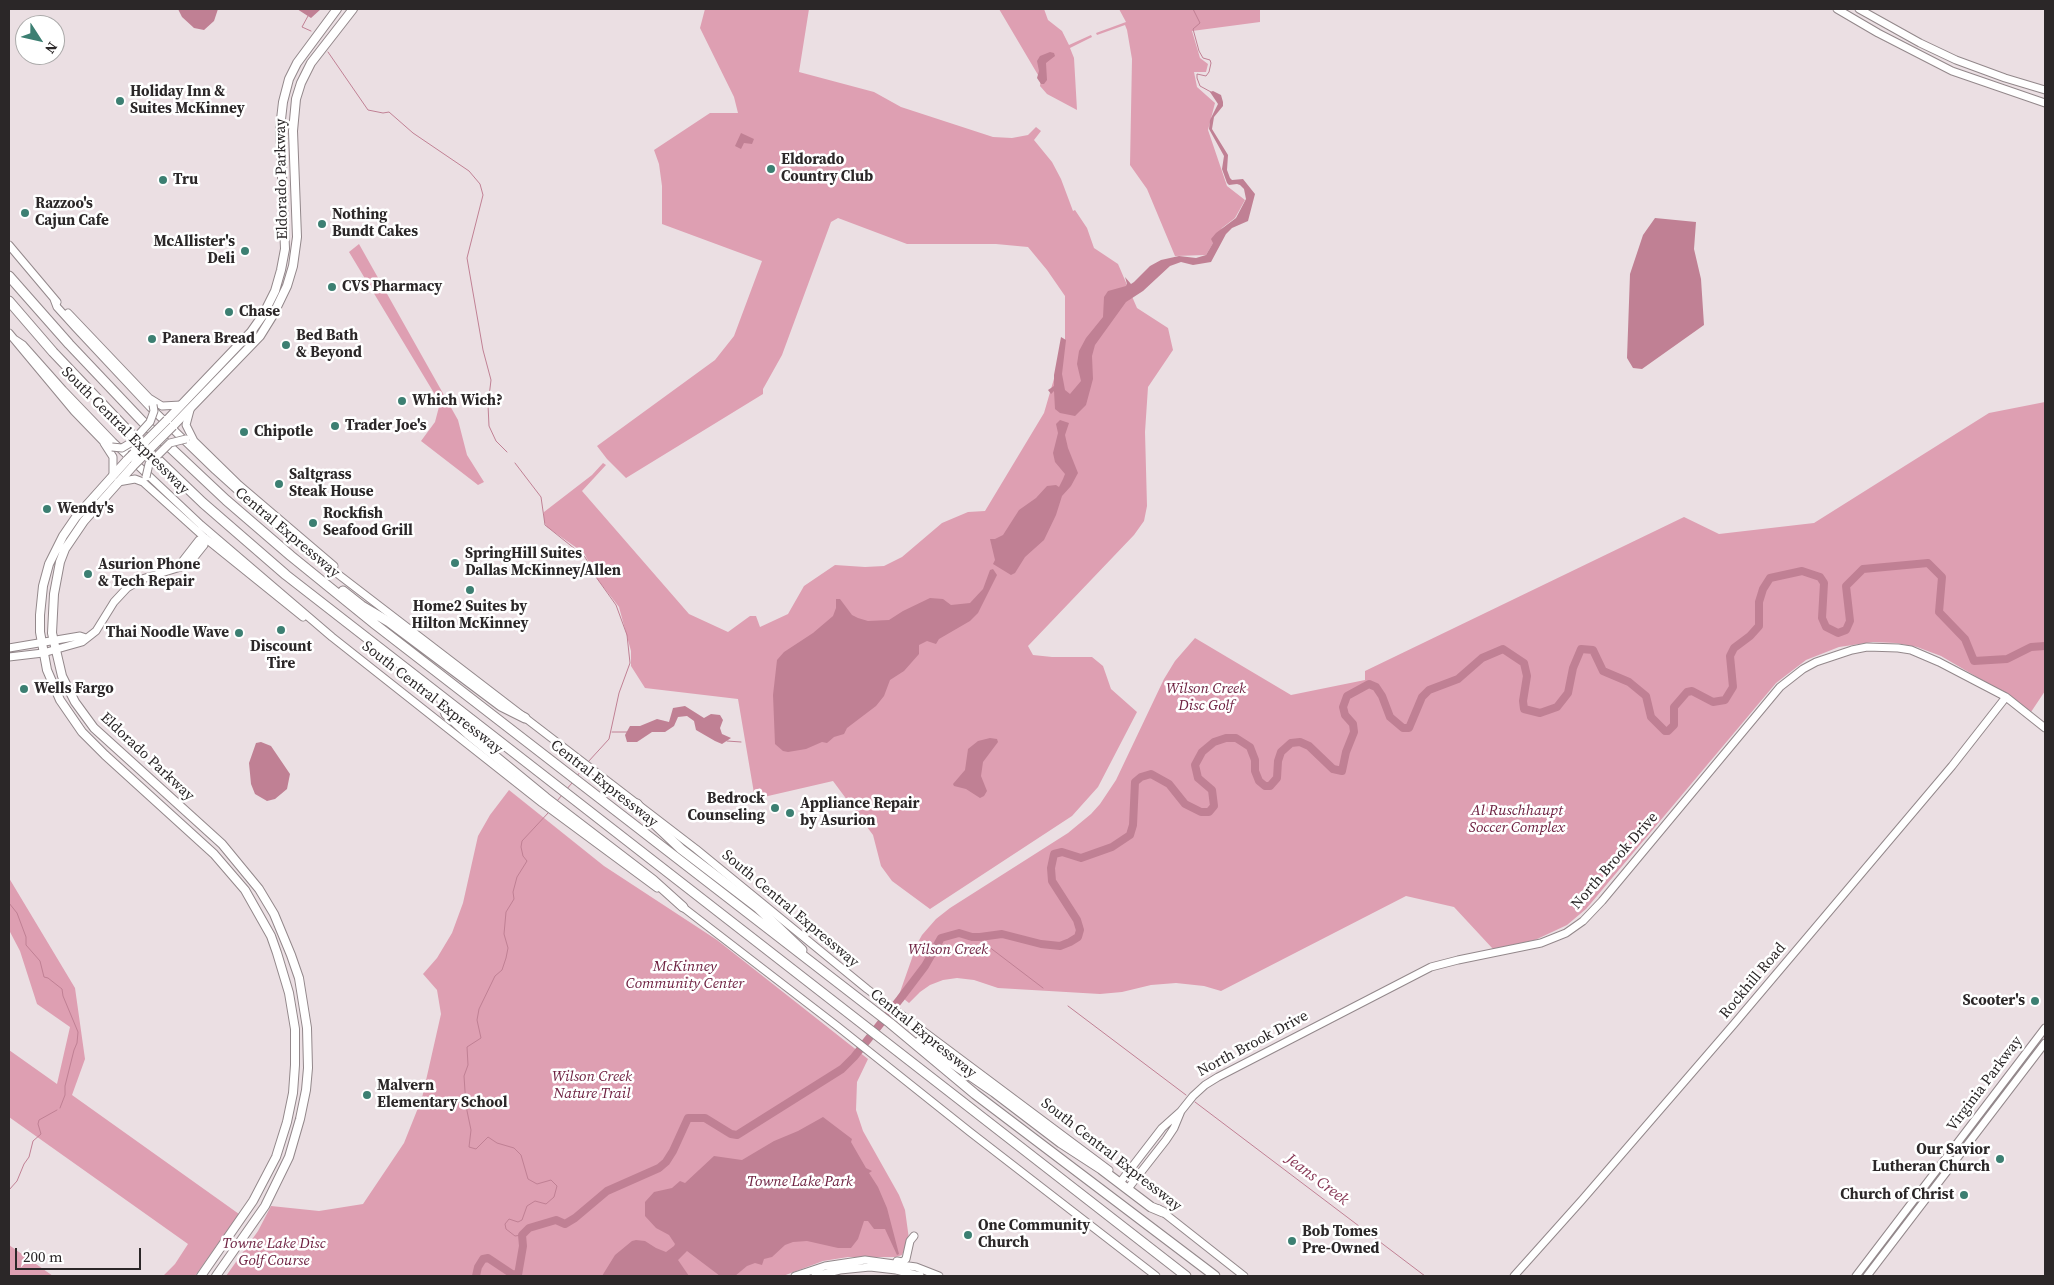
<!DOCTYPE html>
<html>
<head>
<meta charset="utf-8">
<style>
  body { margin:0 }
  #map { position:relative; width:2054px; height:1285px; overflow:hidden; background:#ebdfe3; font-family:"Source Serif 4",serif }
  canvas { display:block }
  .frame { position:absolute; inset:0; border:10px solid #2b2728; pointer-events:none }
  .north { position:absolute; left:15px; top:15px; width:50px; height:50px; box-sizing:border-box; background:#fff; border:1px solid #aaa9a9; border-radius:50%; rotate:125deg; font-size:14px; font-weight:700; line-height:20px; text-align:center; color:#2b2728 }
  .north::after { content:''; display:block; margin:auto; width:18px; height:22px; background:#3c7f72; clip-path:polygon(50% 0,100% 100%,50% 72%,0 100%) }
  .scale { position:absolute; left:15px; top:1248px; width:126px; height:22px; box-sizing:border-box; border:2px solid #2b2728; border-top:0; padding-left:6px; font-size:15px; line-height:18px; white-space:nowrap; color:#2b2728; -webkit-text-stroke:4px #fff; paint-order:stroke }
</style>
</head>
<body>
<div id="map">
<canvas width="2054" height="1285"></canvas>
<div class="frame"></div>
<div class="north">N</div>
<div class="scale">200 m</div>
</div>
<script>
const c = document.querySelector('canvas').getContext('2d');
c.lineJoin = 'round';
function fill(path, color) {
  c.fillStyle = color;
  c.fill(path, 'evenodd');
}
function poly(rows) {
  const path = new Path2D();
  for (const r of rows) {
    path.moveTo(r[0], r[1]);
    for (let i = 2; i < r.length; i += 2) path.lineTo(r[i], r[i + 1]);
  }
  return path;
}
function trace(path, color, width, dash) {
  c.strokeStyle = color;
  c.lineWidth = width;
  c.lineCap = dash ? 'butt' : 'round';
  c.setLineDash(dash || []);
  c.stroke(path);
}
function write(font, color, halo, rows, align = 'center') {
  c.font = font + ' "Source Serif 4",serif';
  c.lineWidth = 5;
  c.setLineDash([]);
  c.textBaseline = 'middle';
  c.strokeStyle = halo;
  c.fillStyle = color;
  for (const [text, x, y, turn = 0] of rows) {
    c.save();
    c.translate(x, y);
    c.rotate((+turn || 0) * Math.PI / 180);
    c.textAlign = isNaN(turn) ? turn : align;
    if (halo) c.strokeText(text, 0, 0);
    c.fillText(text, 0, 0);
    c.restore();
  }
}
const green = poly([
  [705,9,809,9,799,72,874,92,901,107,993,137,1012,138,1028,135,1036,127,1041,131,1034,140,1052,162,1061,179,1073,211,1075,210,1087,228,1094,248,1118,264,1137,308,1168,328,1173,350,1148,387,1145,432,1147,506,1144,521,1134,535,1028,646,1033,655,1052,657,1092,657,1103,666,1111,689,1137,712,1098,787,1072,816,930,909,892,881,881,866,873,835,833,781,755,799,738,699,645,688,631,666,631,651,619,607,598,580,584,553,554,532,547,527,544,521,544,512,592,475,603,463,606,465,582,491,689,614,728,632,750,616,756,616,760,627,788,614,804,586,835,565,865,567,884,566,902,557,942,523,968,512,985,511,1044,413,1065,341,1065,296,1047,270,1028,247,996,244,907,244,838,218,831,222,782,355,763,389,763,394,626,478,607,459,597,446,715,360,734,336,762,261,662,224,662,186,659,164,654,150,710,113,738,113,734,97,700,28],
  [999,9,1044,9,1048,20,1062,31,1069,45,1091,35,1092,37,1070,48,1074,58,1077,110,1047,94,1040,86,1041,80],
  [1119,9,1260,9,1260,22,1192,31,1200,58,1208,64,1206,72,1194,72,1197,87,1215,103,1208,130,1227,186,1245,200,1235,218,1222,228,1206,255,1175,256,1147,189,1130,165,1132,59,1127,30,1125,25,1097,35,1096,33,1126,22],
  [359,244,458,420,467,455,484,482,478,485,421,441,435,422,440,403,349,252],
  [2045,402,2045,691,2031,712,2011,697,1941,656,1917,647,1896,643,1873,642,1839,647,1806,660,1776,683,1586,909,1567,925,1535,940,1493,949,1454,907,1406,896,1221,991,1204,986,1176,983,1151,985,1122,992,1100,994,998,988,974,980,957,978,943,980,930,985,920,992,909,1003,899,995,917,944,922,935,936,919,950,908,1068,833,1091,814,1100,804,1116,780,1164,679,1175,661,1195,638,1291,695,1365,680,1365,671,1684,517,1719,534,1814,523,1989,413],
  [509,790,604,866,717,940,868,1059,857,1082,856,1110,863,1131,899,1195,905,1210,909,1239,902,1255,896,1257,848,1257,823,1261,783,1276,226,1276,258,1231,271,1206,319,1211,363,1204,404,1143,422,1098,441,1014,437,990,423,974,437,958,452,933,463,903,478,836,490,815],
  [9,878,75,988,85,1059,72,1095,239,1214,195,1276,163,1276,175,1264,188,1244,9,1117,9,1050,57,1084,70,1027,37,1004,20,951,9,930],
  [9,1245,53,1276,9,1276]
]);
const water = poly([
  [178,9,218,9,214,21,204,30,194,28,182,17],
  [297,9,321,9,311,18],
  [1050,52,1054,53,1055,56,1046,63,1047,80,1044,84,1041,84,1037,78,1039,71,1037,61,1040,56],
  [1213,91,1221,95,1223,102,1223,106,1214,117,1212,129,1228,155,1227,170,1230,178,1232,180,1243,179,1255,194,1248,221,1232,228,1226,234,1211,262,1193,265,1181,262,1170,266,1143,291,1126,302,1095,345,1092,356,1093,379,1086,405,1075,416,1060,413,1055,409,1054,391,1051,394,1048,390,1054,386,1054,375,1061,337,1066,340,1062,374,1065,390,1070,394,1081,381,1077,364,1079,351,1086,338,1103,317,1104,297,1108,291,1126,286,1127,284,1125,277,1131,284,1134,282,1150,266,1161,260,1179,256,1196,258,1206,255,1213,243,1211,239,1216,233,1236,218,1246,199,1244,189,1240,185,1237,184,1229,185,1227,183,1222,169,1224,156,1209,129,1210,120,1218,104,1210,92],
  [741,133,754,139,752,144,744,143,741,149,735,146],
  [1655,218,1696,222,1694,249,1701,279,1704,325,1642,369,1633,368,1627,358,1630,274,1643,235],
  [1060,420,1069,423,1065,435,1068,448,1078,473,1071,486,1062,496,1056,515,1044,540,1025,557,1015,573,1011,575,993,564,995,560,990,539,995,539,1003,535,1019,510,1036,498,1047,486,1056,485,1059,487,1063,479,1065,474,1055,462,1053,453,1058,433,1056,424],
  [993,569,997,575,978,613,970,621,939,639,936,644,927,641,919,645,919,654,904,671,890,680,884,696,876,706,847,728,844,734,834,737,827,743,822,742,806,749,788,752,783,751,775,744,773,695,777,660,784,652,813,633,833,616,836,608,836,599,840,599,852,615,858,618,868,621,889,620,903,611,930,598,943,599,951,605,970,603,983,589,990,570],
  [685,706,704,718,711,714,720,715,723,720,720,728,722,734,731,738,722,744,715,741,696,730,694,721,687,716,678,717,674,726,665,732,652,732,637,742,627,742,625,735,630,726,640,726,657,719,669,722,673,708],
  [990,738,997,739,998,742,983,762,981,776,987,791,984,796,980,798,966,789,954,786,953,784,965,770,968,749,978,741],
  [261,742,271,746,290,774,287,789,275,799,267,801,255,794,251,784,249,763,256,743],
  [823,1117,852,1139,851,1142,866,1168,872,1171,869,1173,878,1187,887,1208,899,1254,897,1255,885,1229,874,1229,868,1221,864,1221,858,1239,851,1248,838,1248,807,1241,793,1242,785,1245,772,1257,764,1259,762,1265,755,1263,747,1266,735,1276,720,1276,687,1251,678,1260,689,1276,602,1276,615,1255,632,1241,636,1240,645,1241,656,1248,666,1252,674,1246,675,1244,669,1235,656,1228,645,1216,645,1202,654,1192,672,1188,680,1181,685,1183,714,1156,742,1160,774,1141,798,1131]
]);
const stream = poly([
  [1193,9,1200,23,1193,29,1199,51,1203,58,1210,60,1211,63,1209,72,1206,76,1197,74,1197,78,1200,86,1211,92],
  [308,16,302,27,311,31],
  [328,52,368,110,383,113,389,112,413,133,469,171,480,184,483,195,467,258,483,350,491,380,488,405,489,426,496,441,507,452],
  [515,463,541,497,545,525,585,557,596,577,616,605,627,635,630,663,619,693,609,739,588,762],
  [612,732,628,732],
  [727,741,741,742],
  [577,776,584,767],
  [566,790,572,783],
  [557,801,562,795],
  [9,903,17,913,26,937,26,945,40,961,44,977,48,978,62,989,63,996,78,1032,77,1043,74,1050,65,1086,65,1095,60,1108],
  [976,937,1043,988],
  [1068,1006,1186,1095],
  [1195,1102,1425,1276],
  [9,1190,17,1181,24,1164,29,1157,33,1141,41,1134,38,1124,39,1120,57,1110],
  [522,1235,515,1236,506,1229,505,1224,509,1219,518,1222,522,1220,527,1206,535,1201,546,1204,554,1197,557,1186,551,1180,537,1184,528,1179,521,1155,514,1148,497,1143,488,1137,476,1149,469,1147,471,1130,466,1106,464,1076,468,1065,467,1047,481,1038,477,1020,479,1009,495,976,502,970,506,958,508,948,504,934,506,912,514,899,513,892,517,877,527,861,523,856,521,847,522,841,549,812]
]);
const river = poly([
  [476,1276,478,1267,483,1259,488,1258,512,1274,518,1275,523,1246,522,1235,529,1228,556,1220,565,1224,575,1218,607,1191,659,1168,666,1162,673,1151,688,1118,705,1118,731,1134,737,1135,842,1069,854,1057,900,999,925,966,941,938,959,933,972,937,980,937,1002,934,1041,944,1060,946,1070,942,1078,937,1080,930,1077,920,1052,881,1051,868,1054,854,1062,852,1081,858,1112,847,1130,835,1133,825,1135,782,1141,777,1151,774,1169,784,1185,804,1201,812,1209,812,1214,806,1212,790,1198,778,1195,765,1202,752,1214,742,1226,738,1236,738,1250,747,1255,760,1255,771,1259,781,1265,786,1270,786,1277,778,1278,761,1281,752,1291,743,1300,742,1309,746,1333,769,1342,771,1346,752,1354,732,1353,724,1345,715,1343,707,1347,696,1369,684,1376,687,1382,696,1390,717,1403,728,1409,728,1422,697,1429,690,1458,679,1482,658,1503,649,1524,663,1527,676,1523,701,1524,709,1540,713,1557,707,1568,693,1573,668,1581,649,1593,650,1603,671,1629,682,1646,696,1651,717,1665,731,1668,731,1674,725,1674,707,1687,692,1692,691,1713,702,1725,700,1733,687,1730,656,1734,648,1750,636,1759,626,1759,602,1763,589,1770,578,1802,571,1820,577,1824,583,1822,618,1826,627,1838,633,1846,630,1850,621,1846,586,1863,569,1928,563,1942,577,1939,612,1965,639,1974,661,2007,659,2031,647,2045,646]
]);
const secondary = poly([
  [1837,9,1878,33,1952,71,2045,103],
  [1859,9,1920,43,1956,60,2005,78,2045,90],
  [9,245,57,302],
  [54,299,57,307,76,328,150,407,215,470,287,535,696,849,867,989,1109,1170],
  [68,313,149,398,162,406,181,405],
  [9,333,74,411,103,441,112,447],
  [14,339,23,345,63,390,113,442,201,525,332,637,542,803,657,888],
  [190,410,186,425,194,441,239,485,334,566],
  [104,443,113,457,113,474],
  [122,448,141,446],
  [118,482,135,479,143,482,205,538,303,617],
  [178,567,199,540,205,538],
  [9,648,80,636,86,638],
  [9,657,43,653,82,642,96,631,114,602,127,588,142,579,184,566,192,560,204,545,205,538],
  [680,905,837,1026,970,1132,1156,1276],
  [1122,1180,1162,1128,1181,1111],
  [1130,1186,1166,1140,1174,1128,1181,1111,1193,1096,1205,1085,1218,1077,1431,967,1458,960,1541,943,1566,933,1583,921,1602,901,1780,687,1803,669,1816,662,1852,650,1867,647,1898,648,1911,650,1939,662,2006,697,2045,728],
  [1159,1209,1244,1276],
  [897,1261,902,1262,906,1259,910,1241,914,1236],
  [795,1276,825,1266,865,1260,916,1267,939,1276],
  [815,1276,840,1270,870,1267,896,1270,920,1276],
  [1514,1276,1582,1200,1734,1024,1952,766,2006,697],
  [1856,1276,2045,1028],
  [1867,1276,2045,1043]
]);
const primary = poly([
  [167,420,251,332,263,315,275,291,281,270,285,249,280,128,283,102,289,79,297,63,337,9],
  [173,426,260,336,273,315,287,286,293,266,297,237,293,131,296,99,301,83,311,63,353,9],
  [127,460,76,517,63,536,49,564,43,586,40,615,40,632,47,670,60,700,82,732,105,755,214,854,245,890,271,936,277,953,289,993,295,1029,295,1065,293,1093,287,1122,276,1157,253,1201,201,1276],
  [133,466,84,521,65,549,60,562,54,594,52,633,62,676,75,702,94,728,222,844,259,889,274,914,291,955,299,978,307,1028,308,1068,306,1090,300,1119,289,1157,265,1206,216,1276]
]);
const highway = poly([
  [9,276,69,344,142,421,226,500,291,556,376,625,890,1023,975,1094,1215,1276],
  [9,301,53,352,130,433,203,503,286,575,1186,1276],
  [343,591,362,606,389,622,501,706,525,718],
  [441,698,446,714,468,734,546,798,653,880,683,907],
  [637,804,645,815,681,849,758,908,802,950],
  [920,1041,994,1092,1061,1143,1101,1169,1151,1207,1163,1212]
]);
const secondaryBridge = poly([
  [112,447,122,448,132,442,150,422,154,411,153,405],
  [134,464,145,444],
  [146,477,149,464,170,443,186,439]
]);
const primaryBridge = poly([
  [141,446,167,420],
  [127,460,134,453],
  [133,466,173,426]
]);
const markers = [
  [120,101,5,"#3c7f72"],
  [771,169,5,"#3c7f72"],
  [163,180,5,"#3c7f72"],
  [25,213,5,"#3c7f72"],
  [322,224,5,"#3c7f72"],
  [245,251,5,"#3c7f72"],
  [332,287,5,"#3c7f72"],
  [229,312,5,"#3c7f72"],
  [152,339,5,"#3c7f72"],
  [286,345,5,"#3c7f72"],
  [402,401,5,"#3c7f72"],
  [335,426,5,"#3c7f72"],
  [244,432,5,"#3c7f72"],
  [279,484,5,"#3c7f72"],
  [47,509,5,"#3c7f72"],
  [313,523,5,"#3c7f72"],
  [455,563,5,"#3c7f72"],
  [88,574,5,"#3c7f72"],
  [470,590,5,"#3c7f72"],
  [281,630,5,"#3c7f72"],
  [239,633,5,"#3c7f72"],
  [24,689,5,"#3c7f72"],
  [775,808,5,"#3c7f72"],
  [790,813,5,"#3c7f72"],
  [2035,1001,5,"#3c7f72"],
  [367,1095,5,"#3c7f72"],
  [2000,1159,5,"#3c7f72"],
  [1964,1195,5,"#3c7f72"],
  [968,1235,5,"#3c7f72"],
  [1292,1241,5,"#3c7f72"]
];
const poiNames = [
  ["Holiday Inn &",130,92],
  ["Suites McKinney",130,109],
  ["Eldorado",781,160],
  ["Country Club",781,177],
  ["Tru",173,180],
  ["Razzoo's",35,204],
  ["Cajun Cafe",35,221],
  ["Nothing",332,215],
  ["Bundt Cakes",332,232],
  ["McAllister's",235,242,"right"],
  ["Deli",235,259,"right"],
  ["CVS Pharmacy",342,287],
  ["Chase",239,312],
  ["Bed Bath",296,336],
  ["& Beyond",296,353],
  ["Panera Bread",162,339],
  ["Which Wich?",412,401],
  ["Trader Joe's",345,426],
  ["Chipotle",254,432],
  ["Saltgrass",289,475],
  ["Steak House",289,492],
  ["Wendy's",57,509],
  ["Rockfish",323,514],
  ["Seafood Grill",323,531],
  ["SpringHill Suites",465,554],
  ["Dallas McKinney/Allen",465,571],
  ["Asurion Phone",98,565],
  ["& Tech Repair",98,582],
  ["Home2 Suites by",470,607,"center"],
  ["Hilton McKinney",470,624,"center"],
  ["Thai Noodle Wave",229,633,"right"],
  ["Discount",281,647,"center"],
  ["Tire",281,664,"center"],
  ["Wells Fargo",34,689],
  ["Bedrock",765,799,"right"],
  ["Counseling",765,816,"right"],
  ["Appliance Repair",800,804],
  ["by Asurion",800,821],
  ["Scooter's",2025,1001,"right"],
  ["Malvern",377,1086],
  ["Elementary School",377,1103],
  ["Our Savior",1990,1150,"right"],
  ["Lutheran Church",1990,1167,"right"],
  ["Church of Christ",1954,1195,"right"],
  ["One Community",978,1226],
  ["Church",978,1243],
  ["Bob Tomes",1302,1232],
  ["Pre-Owned",1302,1249]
];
const streetNames = [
  ["Eldorado Parkway",282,179,-91],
  ["South Central Expressway",125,431,45],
  ["Central Expressway",287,533,40],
  ["South Central Expressway",432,698,38],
  ["Eldorado Parkway",147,757,43],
  ["Central Expressway",604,784,38],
  ["North Brook Drive",1615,861,-49],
  ["South Central Expressway",790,909,40],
  ["Rockhill Road",1753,981,-50],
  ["Central Expressway",923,1034,39],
  ["North Brook Drive",1253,1044,-28],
  ["Virginia Parkway",1985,1084,-53],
  ["South Central Expressway",1111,1155,38]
];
const parkNames = [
  ["Wilson Creek",1206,689],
  ["Disc Golf",1206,706],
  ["Al Ruschhaupt",1517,811],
  ["Soccer Complex",1517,828],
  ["Wilson Creek",948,950],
  ["McKinney",685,967],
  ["Community Center",685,984],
  ["Wilson Creek",592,1077],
  ["Nature Trail",592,1094],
  ["Towne Lake Park",800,1182],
  ["Towne Lake Disc",274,1244],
  ["Golf Course",274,1261]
];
const waterNames = [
  ["Jeans Creek",1317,1180,37]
];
fill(green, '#de9fb2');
fill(water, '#c08094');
trace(stream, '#c08094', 1);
trace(river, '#c08094', 8);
trace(secondary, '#93888b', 9);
trace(primary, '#93888b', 10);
trace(highway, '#93888b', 11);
trace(secondary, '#fff', 7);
trace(primary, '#fff', 8);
trace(highway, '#fff', 9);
trace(secondaryBridge, '#93888b', 9, []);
trace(primaryBridge, '#93888b', 10, []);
trace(secondaryBridge, '#fff', 7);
trace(primaryBridge, '#fff', 8);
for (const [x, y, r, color] of markers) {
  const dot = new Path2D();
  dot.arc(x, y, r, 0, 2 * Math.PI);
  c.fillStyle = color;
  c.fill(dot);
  trace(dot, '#fff', 2);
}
write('bold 15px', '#2b2728', '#fff', poiNames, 'left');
write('15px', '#2b2728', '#fff', streetNames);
write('italic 15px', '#6e2141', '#fff', parkNames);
write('italic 16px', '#883856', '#fff', waterNames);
</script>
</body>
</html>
